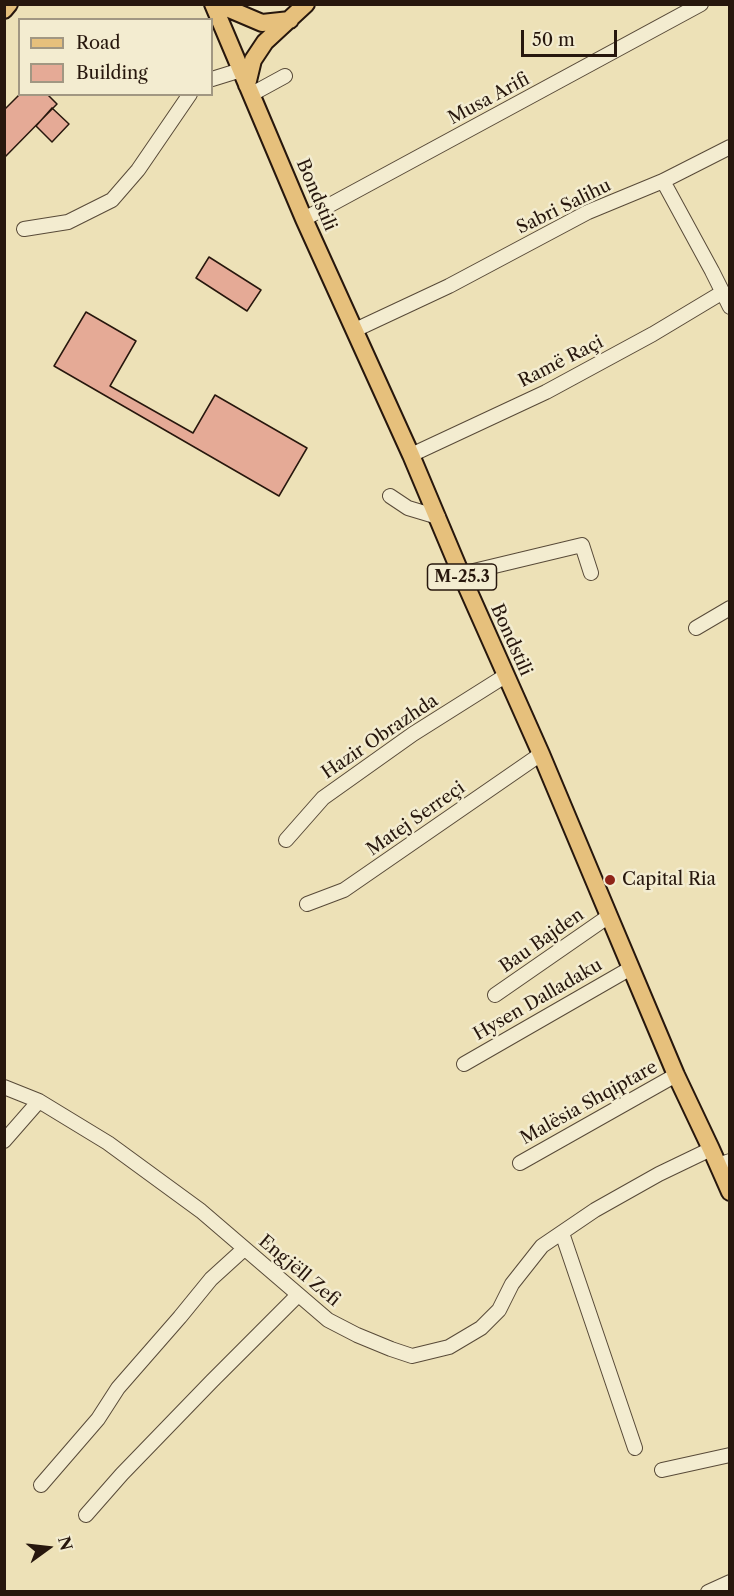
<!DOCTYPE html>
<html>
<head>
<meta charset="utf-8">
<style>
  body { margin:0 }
  #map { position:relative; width:734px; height:1596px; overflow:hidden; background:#ede1b7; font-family:"Libre Caslon Text",serif }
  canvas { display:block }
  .frame { position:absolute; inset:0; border:6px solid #27170d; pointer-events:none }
  .legend { position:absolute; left:18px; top:18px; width:195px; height:78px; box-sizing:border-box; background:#f3ecd0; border:2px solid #a19782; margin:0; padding:8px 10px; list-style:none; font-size:18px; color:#27170d }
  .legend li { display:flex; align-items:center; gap:12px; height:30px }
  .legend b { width:30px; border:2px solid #a19782 }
  .north { position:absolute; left:18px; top:1518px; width:60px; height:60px; -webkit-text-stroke:4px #f3ecd0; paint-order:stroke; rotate:75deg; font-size:16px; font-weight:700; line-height:24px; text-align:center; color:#27170d }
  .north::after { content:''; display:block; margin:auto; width:21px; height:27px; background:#27170d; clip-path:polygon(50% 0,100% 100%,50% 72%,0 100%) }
  .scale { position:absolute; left:521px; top:30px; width:96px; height:27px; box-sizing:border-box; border:3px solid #27170d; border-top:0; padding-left:8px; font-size:18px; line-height:21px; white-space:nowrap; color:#27170d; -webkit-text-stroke:4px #f3ecd0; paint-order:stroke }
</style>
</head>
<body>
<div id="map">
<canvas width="734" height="1596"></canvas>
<div class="frame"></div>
<ul class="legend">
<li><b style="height:8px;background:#e6c07c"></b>Road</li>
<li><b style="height:16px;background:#e5aa96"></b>Building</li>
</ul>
<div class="north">N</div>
<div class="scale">50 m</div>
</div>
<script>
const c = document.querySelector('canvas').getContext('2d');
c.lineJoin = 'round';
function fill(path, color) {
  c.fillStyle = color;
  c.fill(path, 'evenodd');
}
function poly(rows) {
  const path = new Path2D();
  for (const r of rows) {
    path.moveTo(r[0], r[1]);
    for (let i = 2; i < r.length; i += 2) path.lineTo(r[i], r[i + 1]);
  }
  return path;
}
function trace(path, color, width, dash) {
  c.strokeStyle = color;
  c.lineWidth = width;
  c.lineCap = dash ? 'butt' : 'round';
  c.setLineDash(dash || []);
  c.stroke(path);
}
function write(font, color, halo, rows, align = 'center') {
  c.font = font + ' "Libre Caslon Text",serif';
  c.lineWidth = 5;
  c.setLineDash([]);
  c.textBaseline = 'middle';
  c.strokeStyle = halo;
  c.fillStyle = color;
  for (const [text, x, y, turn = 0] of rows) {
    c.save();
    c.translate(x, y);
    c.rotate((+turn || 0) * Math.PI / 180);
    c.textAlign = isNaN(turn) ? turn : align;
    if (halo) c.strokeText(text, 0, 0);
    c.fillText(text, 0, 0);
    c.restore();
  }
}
const building = poly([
  [20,94,47,94,57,104,4,158,4,110,20,94],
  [52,108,69,124,52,142,36,126,52,108],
  [209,257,261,290,247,311,196,278,209,257],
  [86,312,136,341,110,386,193,433,215,395,307,448,279,496,54,366,86,312]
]);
const minor = poly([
  [212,79,241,70],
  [252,94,285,76],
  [663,181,712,271,730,307],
  [304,219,701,4],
  [24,229,68,222,112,200,138,170,190,94],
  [355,330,449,286,588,212,663,181,730,147],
  [411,455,546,392,653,334,723,292],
  [390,496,408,508,438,517],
  [461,574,582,545,591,573],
  [696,628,730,608],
  [286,840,323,798,413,734,505,676],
  [307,904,344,890,541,754],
  [495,995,609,916],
  [464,1064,631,968],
  [4,1087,39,1101,108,1143,201,1211,328,1320,357,1335,391,1349,412,1356,449,1347,481,1328,499,1310,512,1284,542,1246,595,1210,659,1174,711,1149],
  [4,1141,39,1101],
  [520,1163,676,1075],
  [718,1165,730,1161],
  [562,1233,635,1448],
  [662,1470,730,1455],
  [41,1485,98,1419,118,1388,180,1317,211,1279,244,1249],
  [86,1515,122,1474,212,1381,298,1295],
  [708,1592,730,1582]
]);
const major = poly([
  [213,4,304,219,411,455,461,574,541,754,609,916,676,1075,711,1149,730,1192],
  [225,4,229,9,262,23,290,20],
  [4,10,9,4],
  [247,85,253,60,265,42,306,4]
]);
const markers = [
  [610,880,6,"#8f2418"]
];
const shields = [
  [462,577,69]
];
const shieldNames = [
  ["M-25.3",462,577]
];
const streetNames = [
  ["Musa Arifi",489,99,-28],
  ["Bondstili",316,195,67],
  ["Sabri Salihu",564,207,-26],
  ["Ramë Raçi",561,362,-27],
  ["Bondstili",511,640,66],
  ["Hazir Obrazhda",380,737,-34],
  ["Matej Serreçi",416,819,-35],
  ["Bau Bajden",542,941,-35],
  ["Hysen Dalladaku",538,1000,-30],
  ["Malësia Shqiptare",589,1103,-29],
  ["Engjëll Zefi",299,1271,40]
];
const poiNames = [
  ["Capital Ria",622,880]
];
fill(building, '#e5aa96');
trace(building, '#27170d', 1.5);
trace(minor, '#584a38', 16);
trace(major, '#27170d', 20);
trace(minor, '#f3ecd0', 14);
trace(major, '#e6c07c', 16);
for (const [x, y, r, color] of markers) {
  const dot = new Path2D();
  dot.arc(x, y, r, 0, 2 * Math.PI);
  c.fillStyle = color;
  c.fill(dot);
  trace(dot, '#f3ecd0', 2);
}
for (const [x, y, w] of shields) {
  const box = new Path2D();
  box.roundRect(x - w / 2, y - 13, w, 26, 4.5);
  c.fillStyle = '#f3ecd0';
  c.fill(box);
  trace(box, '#27170d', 1.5);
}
write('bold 16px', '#27170d', null, shieldNames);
write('18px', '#27170d', '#f3ecd0', streetNames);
write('18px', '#27170d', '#f3ecd0', poiNames, 'left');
</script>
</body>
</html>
